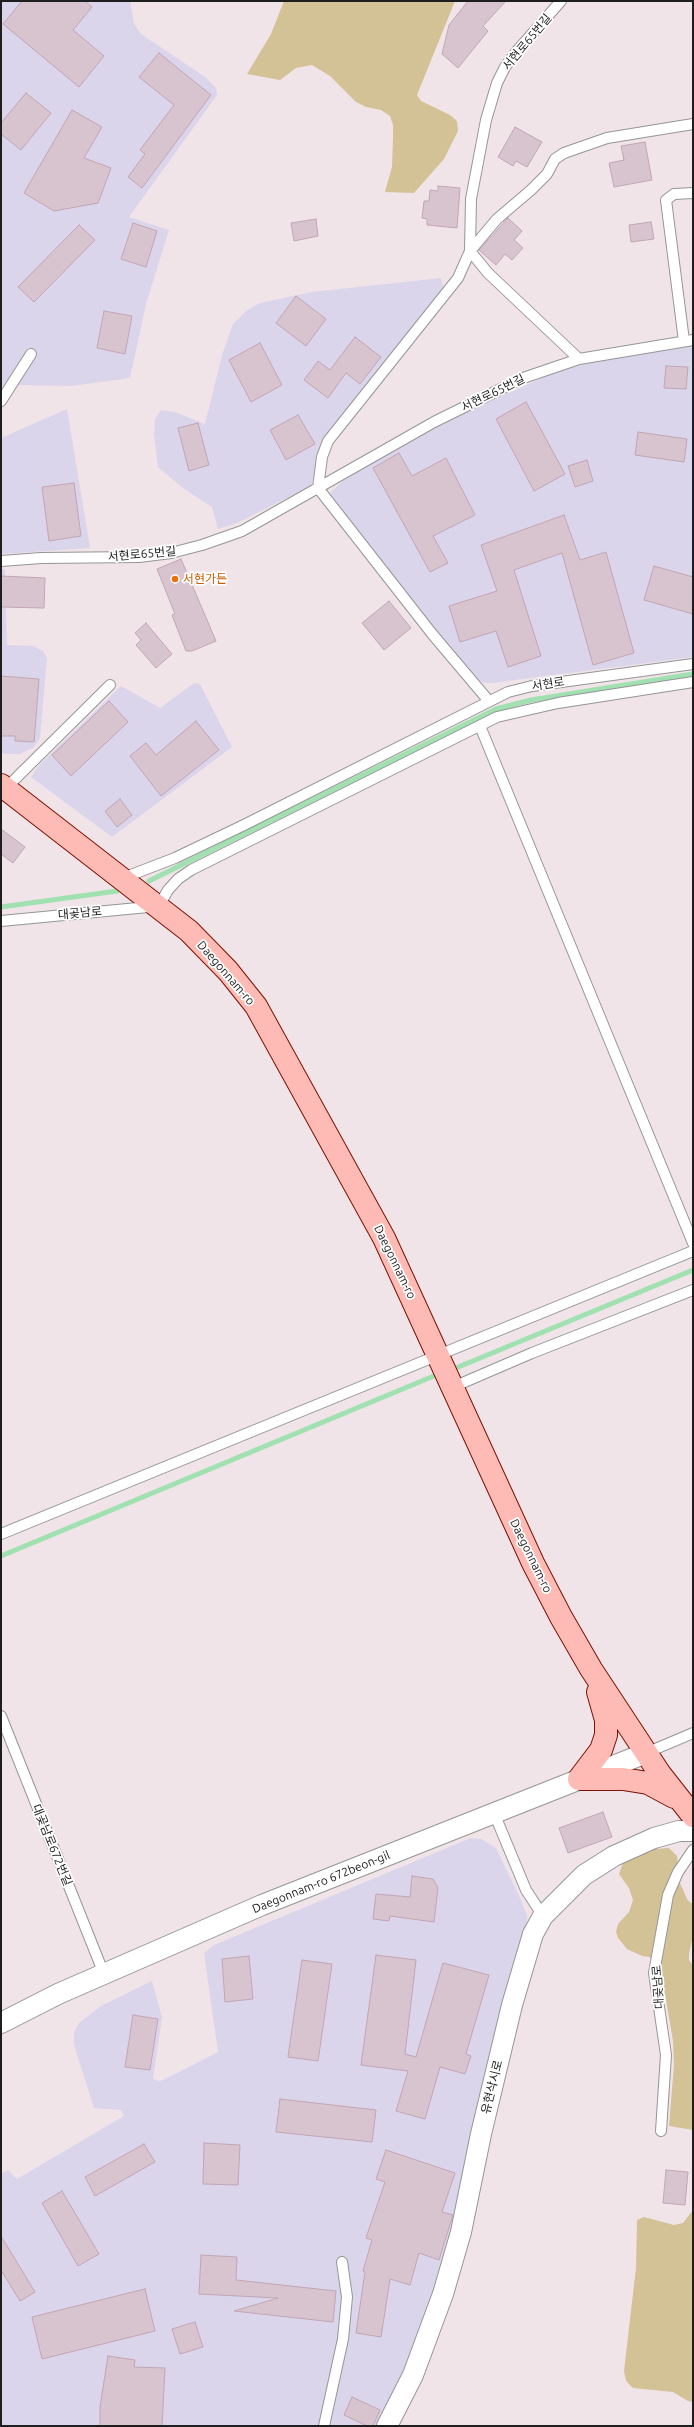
<!DOCTYPE html>
<html>
<head>
<meta charset="utf-8">
<style>
  body { margin:0 }
  #map { position:relative; width:694px; height:2427px; overflow:hidden; background:#f0e4e8; font-family:Ubuntu,sans-serif }
  canvas { display:block }
  .frame { position:absolute; inset:0; border:2px solid #1e1e1e; pointer-events:none }
</style>
</head>
<body>
<div id="map">
<canvas width="694" height="2427"></canvas>
<div class="frame"></div>
</div>
<script>
const c = document.querySelector('canvas').getContext('2d');
c.lineJoin = 'round';
function fill(path, color) {
  c.fillStyle = color;
  c.fill(path, 'evenodd');
}
function poly(rows) {
  const path = new Path2D();
  for (const r of rows) {
    path.moveTo(r[0], r[1]);
    for (let i = 2; i < r.length; i += 2) path.lineTo(r[i], r[i + 1]);
  }
  return path;
}
function trace(path, color, width, dash) {
  c.strokeStyle = color;
  c.lineWidth = width;
  c.lineCap = dash ? 'butt' : 'round';
  c.setLineDash(dash || []);
  c.stroke(path);
}
function write(font, color, halo, rows, align = 'center') {
  c.font = font + ' Ubuntu,"Noto Sans KR",sans-serif';
  c.lineWidth = 3.5;
  c.setLineDash([]);
  c.textBaseline = 'middle';
  c.strokeStyle = halo;
  c.fillStyle = color;
  for (const [text, x, y, turn = 0] of rows) {
    c.save();
    c.translate(x, y);
    c.rotate((+turn || 0) * Math.PI / 180);
    c.textAlign = isNaN(turn) ? turn : align;
    if (halo) c.strokeText(text, 0, 0);
    c.fillText(text, 0, 0);
    c.restore();
  }
}
const industrial = poly([
  [1,1,130,1,134,24,141,34,205,77,216,88,217,95,129,217,169,230,146,304,130,378,71,386,18,385,1,411],
  [441,278,444,291,327,436,318,458,311,486,237,523,218,529,212,507,184,489,158,467,154,434,155,419,161,410,175,412,205,424,222,355,233,324,247,310,260,303,312,292],
  [693,346,693,657,492,683,484,683,477,679,424,616,344,515,330,493,344,480,407,443,463,413,556,372,596,361],
  [67,409,90,548,1,554,1,438],
  [1,569,5,569,7,645,34,646,43,651,47,658,40,738,34,747,20,754,7,754,1,753],
  [194,683,200,684,232,747,112,837,31,777,40,764,121,686,160,708],
  [471,1838,481,1839,496,1848,520,1898,527,1915,527,1925,454,2233,434,2295,397,2390,377,2426,1,2426,1,2174,8,2170,17,2179,124,2116,121,2110,94,2108,74,2045,74,2033,79,2023,101,2006,152,1981,162,2017,153,2079,160,2081,179,2072,218,2052,204,1953,214,1945]
]);
const forest = poly([
  [284,1,455,1,417,95,421,101,450,115,457,121,458,131,444,159,414,193,385,192,392,167,393,139,393,125,390,116,381,110,366,107,356,102,330,76,312,65,296,68,280,80,247,74,271,34],
  [669,1848,677,1856,680,1883,687,1899,693,1905,693,1936,689,1954,689,1960,693,1966,693,2130,669,2126,674,2064,673,2041,660,1964,649,1957,642,1956,627,1949,618,1938,616,1932,618,1924,629,1912,633,1900,629,1888,619,1874,624,1860,653,1849],
  [693,2210,693,2402,688,2401,673,2392,633,2388,626,2381,624,2371,636,2268,637,2220,644,2217,674,2225,683,2223]
]);
const stream = poly([
  [149,881,496,709,531,700,693,674],
  [1,907,117,891],
  [451,1370,693,1270],
  [1,1556,441,1373]
]);
const building = poly([
  [22,1,85,1,92,7,73,30,104,56,79,87,3,24,22,1],
  [468,1,506,1,483,26,488,31,458,68,442,54,449,25,468,1],
  [159,53,211,95,142,188,128,177,145,154,140,150,174,105,139,77,159,53],
  [26,93,51,113,21,150,1,134,1,123,26,93],
  [72,110,102,127,84,158,111,168,98,203,54,211,24,193,72,110],
  [515,127,542,142,527,167,516,161,513,166,498,157,515,127],
  [645,142,652,180,614,187,609,163,624,160,621,146,645,142],
  [438,186,460,188,457,228,427,225,427,219,422,218,424,201,429,201,430,190,438,191,438,186],
  [508,218,522,231,514,240,523,248,512,260,505,254,496,265,479,250,508,218],
  [316,219,318,236,294,241,291,223,316,219],
  [651,222,654,239,631,242,629,225,651,222],
  [133,223,157,231,146,267,121,259,133,223],
  [79,225,95,240,34,302,18,287,79,225],
  [296,296,326,319,306,346,276,323,296,296],
  [104,311,132,316,125,354,97,348,104,311],
  [355,337,381,357,360,384,346,373,328,398,304,380,318,361,330,370,355,337],
  [260,343,282,385,251,402,229,360,260,343],
  [666,366,688,367,686,389,664,388,666,366],
  [526,402,565,474,534,491,496,419,526,402],
  [298,415,315,444,286,460,270,430,298,415],
  [198,423,209,465,189,471,178,428,198,423],
  [638,432,687,439,684,462,635,455,638,432],
  [399,453,412,476,446,458,475,515,433,536,448,563,430,572,373,468,399,453],
  [587,460,593,481,575,487,568,466,587,460],
  [74,483,81,536,49,541,42,487,74,483],
  [564,515,580,560,606,552,634,653,593,665,562,553,514,570,541,656,508,667,496,631,460,642,449,606,497,591,481,545,564,515],
  [181,559,216,641,192,651,186,651,172,615,175,614,157,569,181,559],
  [654,566,693,577,693,614,644,600,654,566],
  [1,576,45,578,44,608,1,607,1,576],
  [389,601,411,628,384,650,362,623,389,601],
  [146,623,172,654,156,668,136,645,141,640,135,633,146,623],
  [1,676,39,679,34,742,15,741,15,736,1,736,1,676],
  [109,701,128,722,71,776,52,755,109,701],
  [196,721,219,750,161,796,130,756,146,743,156,755,196,721],
  [120,799,132,815,117,827,105,811,120,799],
  [1,829,25,847,13,863,1,854,1,829],
  [603,1812,612,1837,568,1853,559,1828,603,1812],
  [412,1876,433,1879,438,1888,434,1922,390,1916,389,1921,373,1919,376,1894,410,1897,412,1876],
  [376,1955,416,1960,405,2054,416,2057,443,1963,489,1975,466,2054,471,2056,465,2074,440,2067,425,2119,396,2111,408,2071,361,2065,376,1955],
  [249,1956,253,1999,225,2002,222,1959,249,1956],
  [302,1960,332,1964,318,2061,288,2057,302,1960],
  [133,2015,158,2019,150,2070,125,2067,133,2015],
  [280,2099,376,2110,372,2142,276,2132,280,2099],
  [204,2143,240,2145,238,2185,203,2184,204,2143],
  [144,2144,155,2162,95,2196,85,2177,144,2144],
  [386,2150,455,2173,442,2212,453,2215,439,2260,419,2253,410,2285,390,2279,381,2337,356,2333,365,2272,363,2271,372,2240,366,2238,385,2182,376,2179,386,2150],
  [666,2170,688,2172,685,2205,663,2203,666,2170],
  [62,2191,99,2254,78,2266,42,2203,62,2191],
  [1,2236,35,2292,20,2301,1,2270,1,2236],
  [201,2255,237,2257,236,2280,336,2291,333,2322,234,2311,278,2298,199,2294,201,2255],
  [145,2289,155,2331,42,2359,32,2317,145,2289],
  [195,2322,203,2347,180,2354,172,2329,195,2322],
  [108,2356,135,2360,134,2367,165,2368,162,2426,100,2426,100,2407,108,2356],
  [352,2397,380,2410,373,2426,367,2426,344,2415,352,2397]
]);
const lane = poly([
  [684,341,666,200,674,194,693,193],
  [579,359,488,273,470,251,497,219,531,190,547,174,555,159,564,153,607,138,693,124],
  [1,401,31,354],
  [1,561,41,558,139,557,171,553,202,545,242,531,434,422,523,378,579,359,693,340],
  [488,700,433,635,318,488,322,457,328,441,458,278,470,251,471,199,486,120,497,83,505,67,516,52,561,1],
  [480,726,693,1243],
  [6,788,110,685],
  [123,878,175,858,244,825,508,692,532,686,693,664],
  [1,921,159,906,168,890,178,879,191,870,497,717,558,703,693,682],
  [453,1387,532,1353,693,1290],
  [1,1534,693,1251],
  [1,1716,104,1974],
  [646,1753,693,1733],
  [494,1813,526,1890,543,1916],
  [661,2131,666,2055,654,1973,668,1895,678,1872,693,1850],
  [324,2426,343,2339,347,2297,342,2262]
]);
const street = poly([
  [1,2023,58,1994,262,1905,646,1753],
  [387,2426,413,2375,443,2294,461,2232,481,2134,512,2005,533,1934,543,1916,584,1875,614,1856,654,1838,679,1831,693,1831]
]);
const secondary = poly([
  [1,785,189,931,228,971,256,1006,384,1238,533,1563,561,1617,591,1669,660,1774,693,1816],
  [579,1779,601,1750,606,1735,606,1720,598,1692],
  [579,1779,623,1779,648,1783,674,1797]
]);
const markers = [
  [175,579,4,"#e8710a"]
];
const streetNames = [
  ["서현로65번길",527,42,-50],
  ["서현로65번길",493,393,-26],
  ["서현로65번길",142,554,-5],
  ["서현로",548,684,-9],
  ["대곶남로",80,913,-5],
  ["Daegonnam-ro",226,973,49],
  ["Daegonnam-ro",395,1262,64],
  ["Daegonnam-ro",531,1556,64],
  ["대곶남로672번길",52,1845,68],
  ["Daegonnam-ro 672beon-gil",321,1882,-22],
  ["대곶남로",658,1987,-94],
  ["유현삭시로",492,2087,-76]
];
const foodNames = [
  ["서현가든",183,579]
];
fill(industrial, '#dad5ea');
fill(forest, '#d3c295');
trace(stream, '#a1e1b1', 5);
fill(building, '#d7c4ce');
trace(building, '#c3a5b5', 1);
trace(lane, '#959595', 12);
trace(street, '#959595', 22);
trace(secondary, '#7b1100', 24);
trace(lane, '#fff', 10);
trace(street, '#fff', 20);
trace(secondary, '#febab4', 22);
for (const [x, y, r, color] of markers) {
  const dot = new Path2D();
  dot.arc(x, y, r, 0, 2 * Math.PI);
  c.fillStyle = color;
  c.fill(dot);
  trace(dot, '#fff', 1.5);
}
write('12px', '#1e1e1e', '#fff', streetNames);
write('12px', '#c56008', '#fff', foodNames, 'left');
</script>
</body>
</html>
